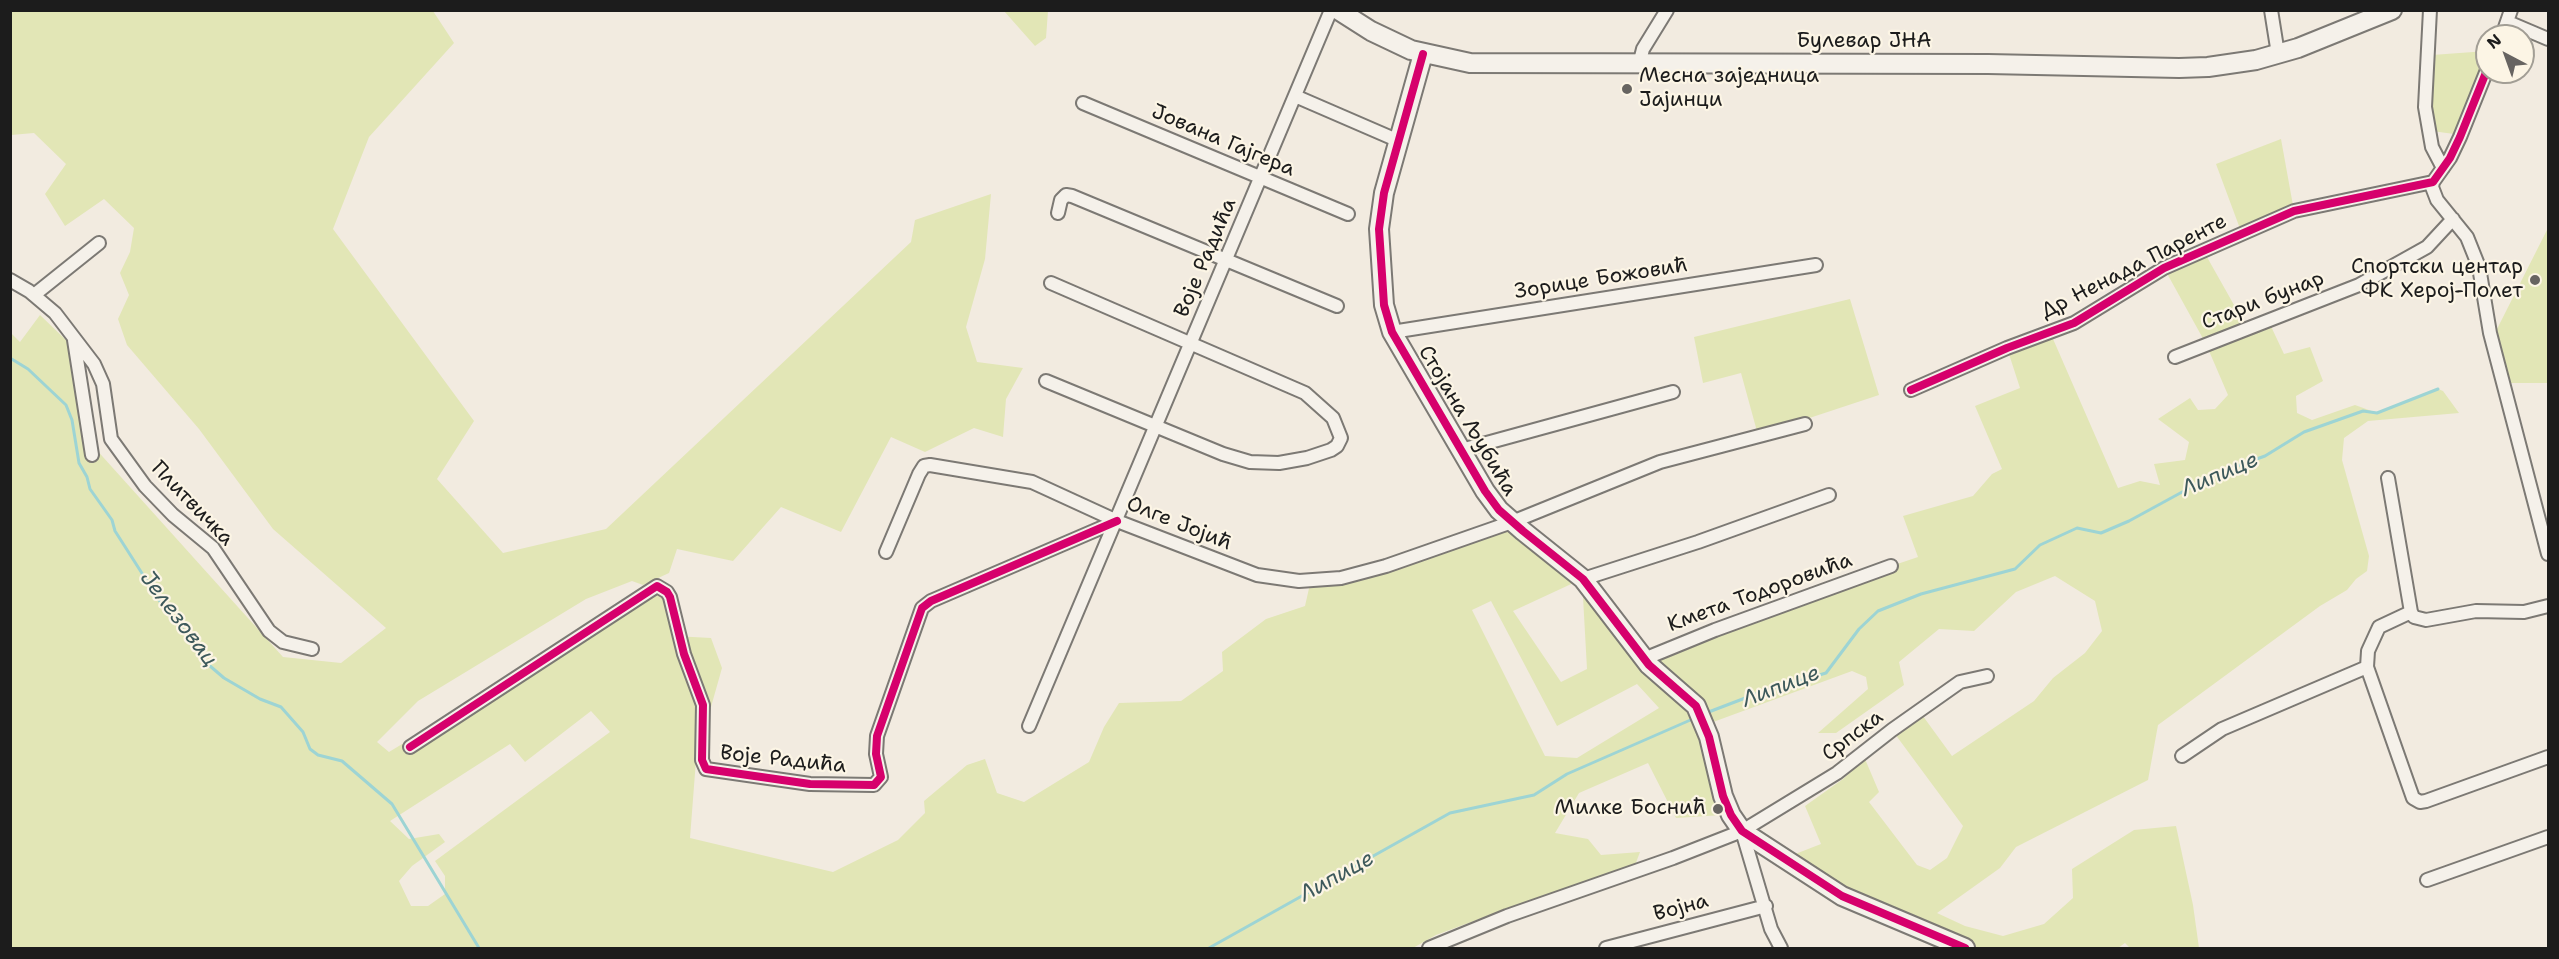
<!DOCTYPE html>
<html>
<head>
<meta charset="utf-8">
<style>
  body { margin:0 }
  #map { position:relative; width:2559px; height:959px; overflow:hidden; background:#f2ebe0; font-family:"Shantell Sans",sans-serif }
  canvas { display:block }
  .frame { position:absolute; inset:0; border:12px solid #1c1c1c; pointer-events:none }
  .north { position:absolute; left:2475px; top:24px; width:60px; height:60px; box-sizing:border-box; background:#fcf5e5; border:2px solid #a29e95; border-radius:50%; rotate:319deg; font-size:16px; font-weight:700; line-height:24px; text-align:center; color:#1c1c1c }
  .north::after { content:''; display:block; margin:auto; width:21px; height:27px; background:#676461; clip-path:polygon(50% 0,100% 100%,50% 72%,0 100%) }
</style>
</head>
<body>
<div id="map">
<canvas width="2559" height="959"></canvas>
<div class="frame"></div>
<div class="north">N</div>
</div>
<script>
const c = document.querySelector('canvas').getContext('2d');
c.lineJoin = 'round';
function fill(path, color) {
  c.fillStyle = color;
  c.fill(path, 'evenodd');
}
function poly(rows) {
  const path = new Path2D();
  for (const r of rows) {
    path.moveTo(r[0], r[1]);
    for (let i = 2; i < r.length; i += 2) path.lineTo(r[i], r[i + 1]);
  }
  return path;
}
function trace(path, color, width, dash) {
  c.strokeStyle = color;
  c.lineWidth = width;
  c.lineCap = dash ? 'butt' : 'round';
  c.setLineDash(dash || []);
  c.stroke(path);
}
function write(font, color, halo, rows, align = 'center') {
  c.font = font + ' "Shantell Sans",sans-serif';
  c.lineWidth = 4.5;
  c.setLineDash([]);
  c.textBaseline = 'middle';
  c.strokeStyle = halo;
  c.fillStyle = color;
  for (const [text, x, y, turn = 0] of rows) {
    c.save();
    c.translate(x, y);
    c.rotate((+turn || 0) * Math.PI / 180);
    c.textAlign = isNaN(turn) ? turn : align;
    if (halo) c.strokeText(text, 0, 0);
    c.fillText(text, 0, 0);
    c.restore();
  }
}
const green = poly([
  [11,11,433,11,454,43,369,137,333,229,474,421,437,479,503,553,606,529,911,242,915,220,991,194,985,259,966,327,977,362,1023,368,1006,399,1003,437,974,428,925,452,891,437,841,532,781,507,733,561,677,549,669,573,643,585,632,581,586,599,418,701,377,742,389,752,656,590,667,594,674,636,711,638,722,668,696,760,690,838,833,872,898,840,925,813,924,801,967,765,985,759,997,793,1024,802,1089,762,1104,727,1119,703,1181,701,1223,671,1222,652,1266,619,1305,606,1310,584,1366,572,1512,522,1583,579,1644,659,1844,582,1918,557,1903,516,1973,496,1992,474,2002,469,1975,406,2020,388,2007,348,2050,332,2118,488,2140,481,2160,485,2154,464,2185,460,2189,442,2158,419,2190,398,2198,410,2215,409,2228,395,2206,344,2164,268,2203,250,2247,328,2268,320,2284,354,2310,347,2323,381,2296,396,2297,413,2312,420,2355,405,2377,413,2438,389,2443,391,2459,413,2368,421,2344,438,2342,460,2369,556,2367,571,2356,579,2347,590,2320,606,2158,725,2148,780,2016,847,2000,868,1937,913,1965,926,2003,936,2044,924,2073,898,2072,869,2134,830,2176,826,2193,905,2199,948,2130,948,2125,943,2118,948,1957,948,1957,947,1842,896,1785,858,1821,844,1805,806,1843,779,1865,759,1879,792,1869,802,1917,865,1930,870,1947,858,1963,826,1892,730,1920,712,1952,756,2034,701,2053,678,2085,653,2102,631,2095,601,2055,576,2016,592,1974,631,1939,629,1899,662,1904,685,1836,733,1818,733,1868,689,1866,677,1852,671,1705,725,1694,704,1657,674,1687,709,1698,729,1722,815,1676,818,1648,763,1579,793,1555,833,1588,839,1601,855,1640,852,1634,868,1544,895,1436,935,1413,948,11,948,10,332,20,342,40,315,66,340,86,379,94,447,283,657,341,663,386,628,273,529,199,429,127,345,118,319,129,295,120,273,130,252,134,228,104,199,65,226,45,194,66,164,34,133,11,135],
  [1582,579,1587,669,1561,682,1513,611],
  [1491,601,1557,726,1637,684,1659,708,1577,758,1545,756,1472,610],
  [591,711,610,732,435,861,445,876,445,894,428,906,411,906,399,881,412,866,445,842,439,834,409,839,390,821,510,744,525,762],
  [1004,11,1048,11,1046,38,1035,46],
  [2487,51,2454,134,2432,131,2430,87,2432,55],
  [2281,139,2294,211,2242,234,2216,164],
  [2548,228,2548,383,2510,383,2495,333],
  [1850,299,1879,395,1758,435,1741,373,1703,383,1694,337]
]);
const stream = poly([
  [10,358,28,369,66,405,72,420,79,463,87,477,90,489,112,520,115,531,168,614,185,632,203,660,224,678,260,699,281,707,303,732,310,749,318,755,342,761,392,804,479,948],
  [1706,713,1761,692,1826,673,1859,629,1878,611,1921,594,2015,569,2040,545,2077,528,2101,533,2129,521,2217,473,2265,456,2304,432,2363,411,2377,413,2438,389],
  [1209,948,1450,813,1534,795,1567,774,1695,718]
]);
const street = poly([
  [2271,10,2278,54],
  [2430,10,2425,107,2432,147,2443,168],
  [2508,22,2548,39],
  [2502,36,2511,10],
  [1639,65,1643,49,1667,10],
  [1295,96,1399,141],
  [1083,103,1348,214],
  [2433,182,2432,187,2437,200,2467,237,2479,267,2490,333,2548,554],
  [1058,213,1061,200,1066,195,1072,196,1337,306],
  [10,280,29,291,55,313,94,364,103,384,111,439,145,486,173,515,213,548,269,631,283,642,312,649],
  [34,295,99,243],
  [1392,332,1816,265],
  [74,340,92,455],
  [2175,357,2359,285,2427,247,2453,219],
  [1046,381,1223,454,1250,462,1279,463,1307,458,1331,450,1337,446,1341,438,1333,418,1305,393,1051,283],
  [1911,390,2007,348,2074,323,2164,268,2294,211,2433,182,2450,158,2460,137,2487,70],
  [1461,450,1673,392],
  [2388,478,2411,612,2414,617,2426,620,2476,611,2524,612,2548,606],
  [886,552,919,474,924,466,930,465,1032,482,1117,521,1257,575,1299,581,1341,578,1386,566,1512,522,1660,462,1805,424],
  [1583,579,1698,542,1829,495],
  [2411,612,2379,627,2368,651,2367,667,2413,798,2420,802,2426,801,2548,757],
  [1644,659,1715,630,1891,566],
  [1029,726,1331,10],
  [410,747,657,586,667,592,670,597,684,654,703,705,702,760,706,769,810,784,874,785,881,777,876,754,877,736,922,608,931,601,1117,521],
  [2182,756,2222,729,2367,667],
  [1742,831,1771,929,1781,948],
  [2427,880,2548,837],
  [1429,948,1507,916,1673,858,1742,831,1837,773,1892,730,1960,682,1987,676],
  [1606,948,1766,906]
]);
const secondary = poly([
  [1338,10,1371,31,1411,50,1470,63,1988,64,2179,68,2208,67,2256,60,2298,48,2392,10],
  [1423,54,1384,193,1379,229,1384,305,1392,332,1485,491,1499,510,1523,531,1583,579,1649,665,1696,706,1709,737,1723,796,1731,815,1742,831,1842,896,1965,948]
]);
const cycleway = poly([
  [1423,54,1384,193,1379,229,1384,305,1392,332,1485,491,1499,510,1523,531,1583,579,1649,665,1696,706,1709,737,1723,796,1731,815,1742,831,1842,896,1965,948],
  [1911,390,2007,348,2074,323,2164,268,2294,211,2433,182,2450,158,2460,137,2487,70],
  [410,747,657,586,667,592,670,597,684,654,703,705,702,760,706,769,810,784,874,785,881,777,876,754,877,736,922,608,931,601,1117,521]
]);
const markers = [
  [1627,89,6,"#676461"],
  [2535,280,6,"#676461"],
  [1718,809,6,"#676461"]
];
const streetNames = [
  ["Булевар ЈНА",1864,42],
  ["Јована Гајгера",1223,141,23],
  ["Воје Радића",1206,258,-67],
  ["Др Ненада Паренте",2134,267,-27],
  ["Зорице Божовић",1601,279,-9],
  ["Стари бунар",2263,301,-21],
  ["Стојана Љубића",1467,421,59],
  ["Плитвичка",192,504,46],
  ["Олге Јојић",1179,524,22],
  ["Кмета Тодоровића",1760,593,-20],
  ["Српска",1853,736,-37],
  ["Воје Радића",783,760,6],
  ["Војна",1681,908,-15]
];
const poiNames = [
  ["Месна заједница",1639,77,"left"],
  ["Јајинци",1639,101,"left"],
  ["Спортски центар",2523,268],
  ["ФК Херој-Полет",2523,292],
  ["Милке Боснић",1706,809]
];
const waterNames = [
  ["Липице",2220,475,-23],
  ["Јелезовац",178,619,53],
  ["Липице",1781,687,-21],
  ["Липице",1337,877,-29]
];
fill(green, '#e2e6b6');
trace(stream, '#9dd4d4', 3);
trace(street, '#7c7974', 16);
trace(secondary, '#7c7974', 22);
trace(street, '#f5f1ea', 12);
trace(secondary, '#f5f1ea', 18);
trace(cycleway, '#d6006c', 8);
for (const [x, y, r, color] of markers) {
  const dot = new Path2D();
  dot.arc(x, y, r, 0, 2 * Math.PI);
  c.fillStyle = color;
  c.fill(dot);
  trace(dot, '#fcf5e5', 2);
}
write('21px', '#1c1c1c', '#fcf5e5', streetNames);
write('21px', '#1c1c1c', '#fcf5e5', poiNames, 'right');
write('italic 22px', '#3d595b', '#fcf5e5', waterNames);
</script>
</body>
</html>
